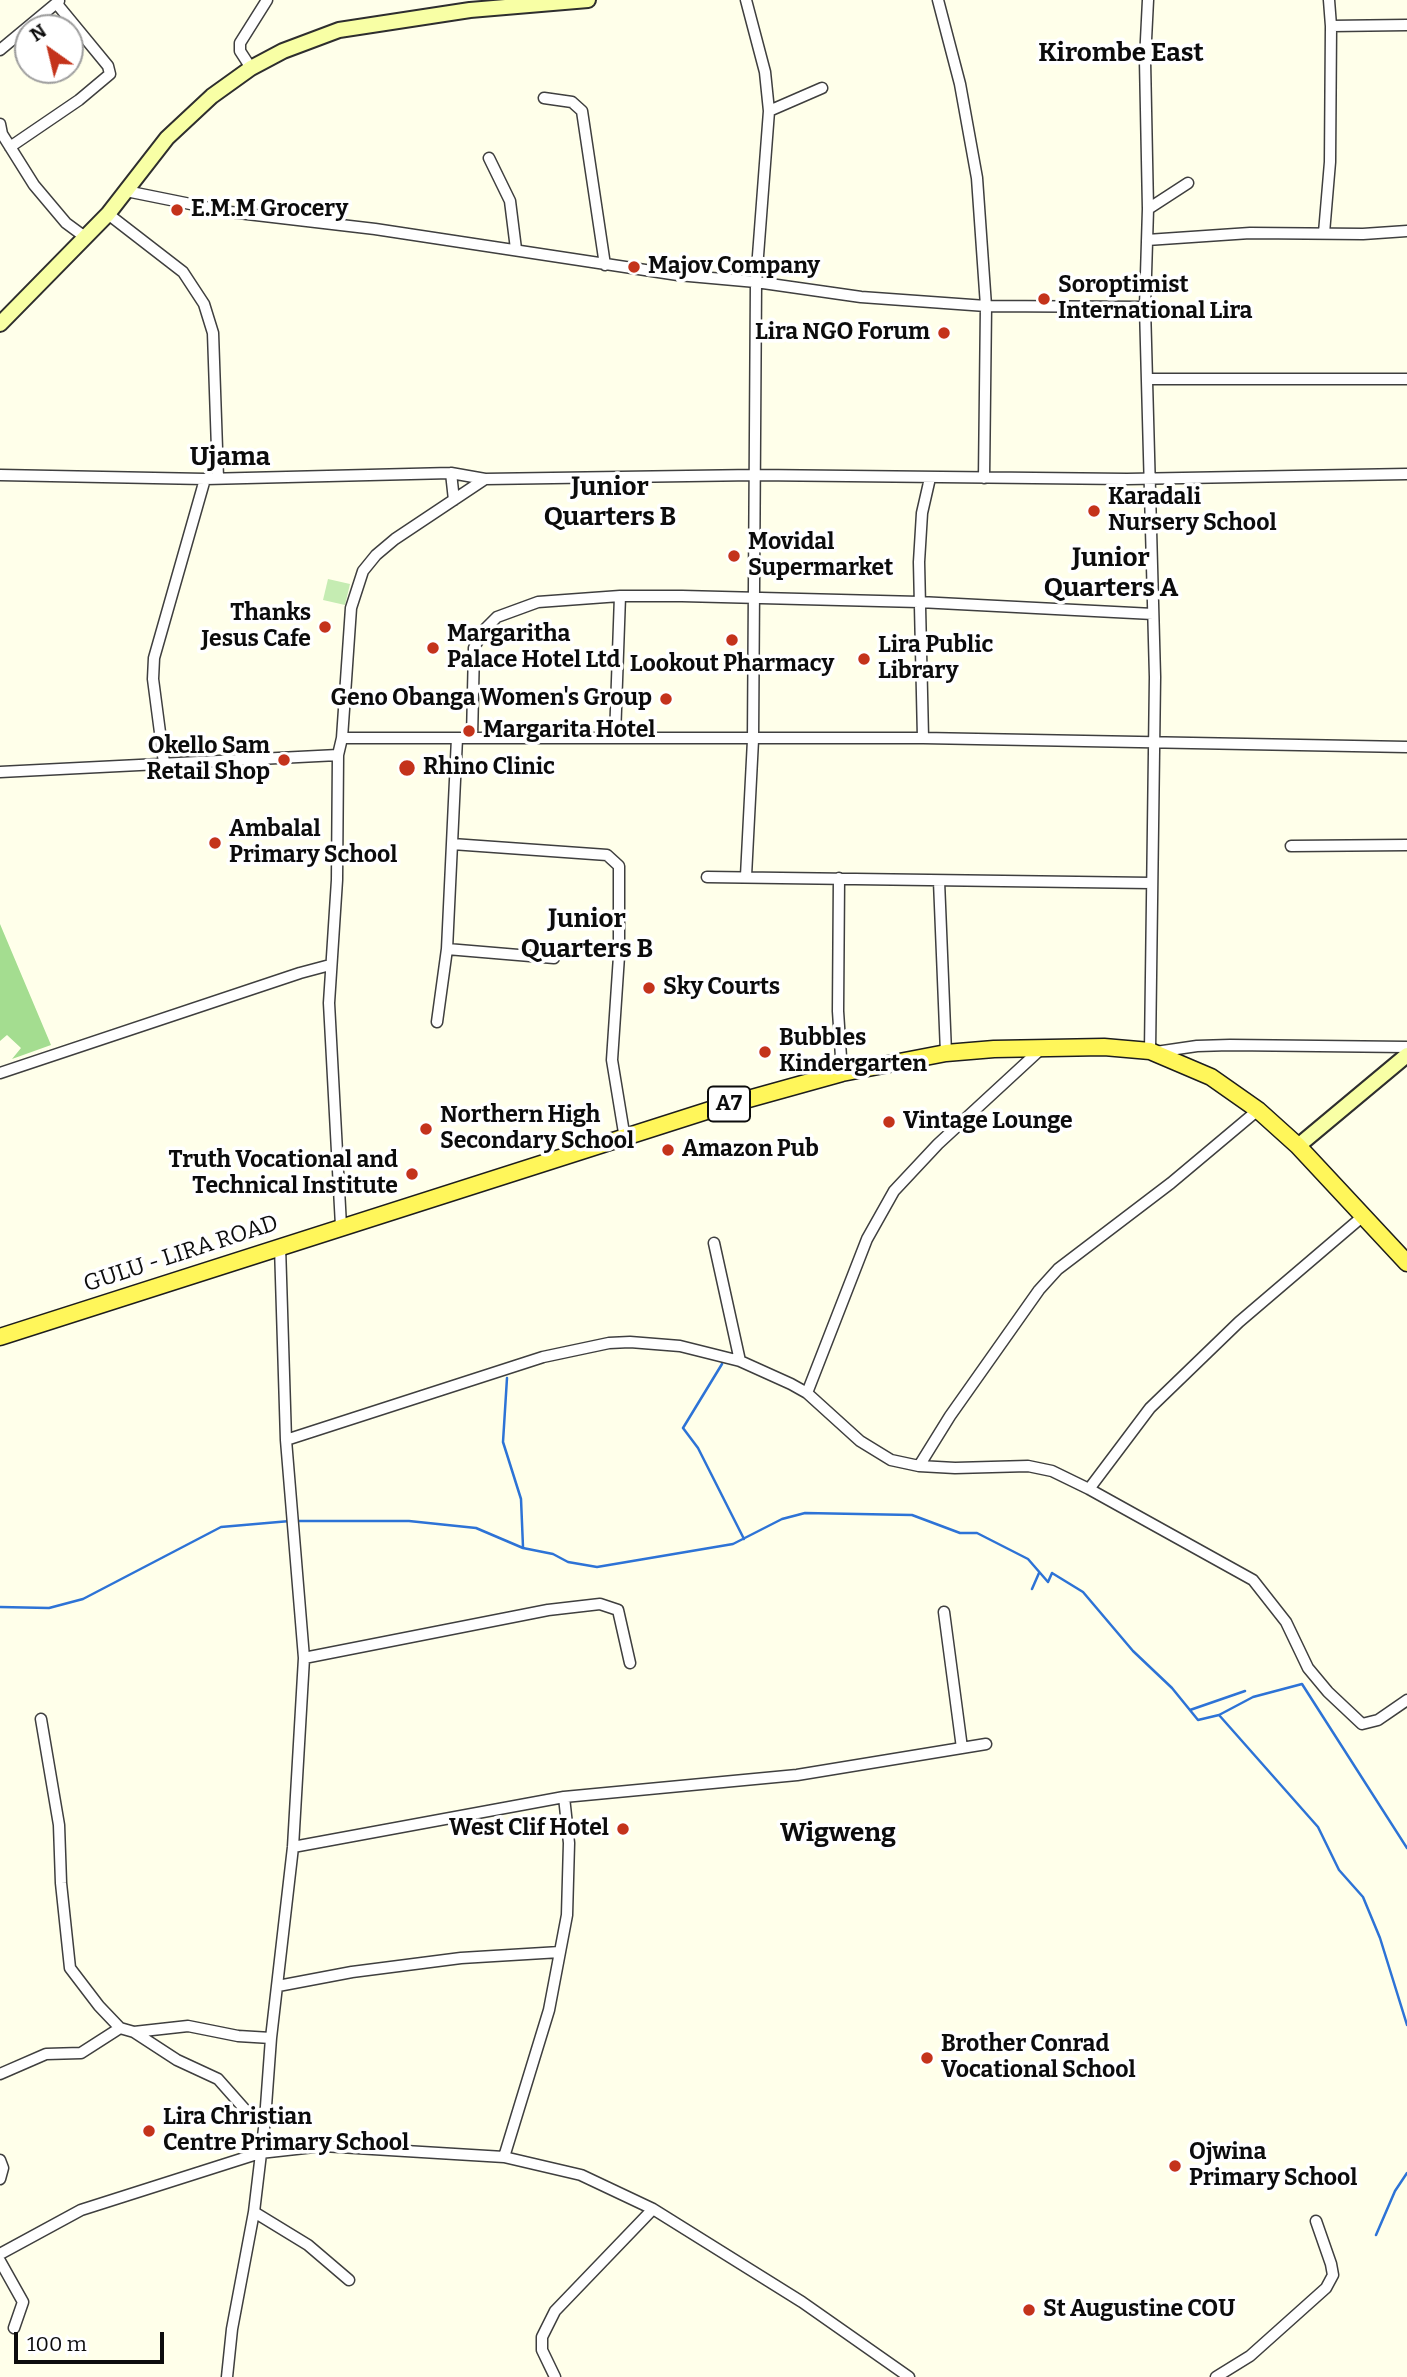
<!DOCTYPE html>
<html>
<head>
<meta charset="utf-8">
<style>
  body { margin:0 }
  #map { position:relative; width:1407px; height:2377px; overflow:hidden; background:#ffffea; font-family:Bitter,serif }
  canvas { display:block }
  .north { position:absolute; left:14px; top:14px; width:70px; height:70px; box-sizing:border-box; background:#fff; border:2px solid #9e9e9e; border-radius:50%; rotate:326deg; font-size:19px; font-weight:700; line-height:28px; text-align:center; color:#0c0c0c }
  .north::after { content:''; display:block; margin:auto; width:24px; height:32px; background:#c4331b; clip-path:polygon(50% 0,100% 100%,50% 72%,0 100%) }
  .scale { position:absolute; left:14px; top:2332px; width:150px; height:32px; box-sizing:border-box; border:4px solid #0c0c0c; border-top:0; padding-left:9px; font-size:21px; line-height:24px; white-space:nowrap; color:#0c0c0c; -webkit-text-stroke:5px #fff; paint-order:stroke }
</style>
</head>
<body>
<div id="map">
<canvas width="1407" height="2377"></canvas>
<div class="north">N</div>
<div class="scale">100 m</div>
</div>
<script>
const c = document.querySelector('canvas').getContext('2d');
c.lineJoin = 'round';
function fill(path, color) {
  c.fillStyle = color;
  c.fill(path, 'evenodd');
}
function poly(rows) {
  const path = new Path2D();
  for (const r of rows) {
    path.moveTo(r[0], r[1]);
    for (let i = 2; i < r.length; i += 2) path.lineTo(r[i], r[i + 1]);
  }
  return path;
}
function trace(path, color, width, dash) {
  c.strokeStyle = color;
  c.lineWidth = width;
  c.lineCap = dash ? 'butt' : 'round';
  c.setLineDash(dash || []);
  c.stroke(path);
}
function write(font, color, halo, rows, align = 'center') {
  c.font = font + ' Bitter,serif';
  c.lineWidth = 7;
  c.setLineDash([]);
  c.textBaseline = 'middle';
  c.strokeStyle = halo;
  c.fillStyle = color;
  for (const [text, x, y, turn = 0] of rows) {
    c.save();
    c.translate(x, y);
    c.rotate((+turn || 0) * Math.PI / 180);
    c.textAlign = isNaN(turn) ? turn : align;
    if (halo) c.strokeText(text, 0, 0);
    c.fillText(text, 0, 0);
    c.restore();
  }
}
const green = poly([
  [328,579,350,584,345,605,323,600]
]);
const forest = poly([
  [0,924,51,1045,12,1059,21,1048,7,1035,0,1041]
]);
const stream = poly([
  [722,1364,683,1428,698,1448,744,1539],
  [507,1378,503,1442,521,1499,523,1547],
  [297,1521,409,1521,476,1528,523,1548,553,1554,568,1562,597,1567,733,1544,782,1519,805,1513,912,1515,960,1533,977,1533,1028,1559,1048,1582,1052,1573,1083,1592,1133,1651,1172,1688,1198,1720,1219,1715,1318,1827,1339,1870,1363,1897,1380,1938,1407,2025],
  [1032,1589,1039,1573],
  [0,1607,49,1608,83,1599,221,1527,290,1521],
  [1190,1710,1245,1691],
  [1219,1715,1253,1697,1302,1684,1407,1848],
  [1376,2235,1395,2191,1407,2173]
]);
const street = poly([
  [938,0,960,84,977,178,986,306,984,478],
  [1148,0,1145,60,1148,209,1145,307,1155,677,1150,1051],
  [1329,0,1331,26,1407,25],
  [0,50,59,1],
  [251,68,240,51,240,43,267,0],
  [544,98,572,102,582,111,605,265],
  [769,111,822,88],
  [0,124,2,134,34,185,66,223,85,237],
  [10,147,79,100,110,74,108,66,57,4],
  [489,158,510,201,516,249],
  [126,191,230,212,375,229,678,275,756,282,861,297,986,306,1145,307],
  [1148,209,1188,183],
  [108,214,183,272,204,304,213,333,218,478],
  [1324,233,1330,162,1331,26],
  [1147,240,1250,233,1363,234,1407,231],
  [1148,379,1407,379],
  [451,473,454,500],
  [0,475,205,479,451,473,485,479,755,475,1127,479,1407,474],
  [615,737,620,596],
  [342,738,923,738,1407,747],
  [472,738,474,648,483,631,497,617,538,602,620,596,682,596,919,602,1153,614],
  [923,738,919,562,922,513,930,478],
  [164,763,153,679,154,658,205,479],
  [0,772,338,755],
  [452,844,607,855,619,866,619,956,612,1060,625,1139],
  [1291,846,1407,845],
  [746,876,753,740,756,282,769,111,765,72,746,0],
  [707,877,1151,883],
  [839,878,838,1011,842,1073],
  [939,881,946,1053],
  [447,949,554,958],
  [437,1022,447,949,457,738],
  [1156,1052,1197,1046,1230,1045,1407,1047],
  [0,1073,300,973,330,965],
  [341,1226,329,1003,337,880,338,755,342,738,351,608,363,571,376,555,395,539,485,479],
  [714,1243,740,1361],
  [807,1393,867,1239,894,1191,938,1144,1041,1049],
  [286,1440,543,1357,609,1343,630,1342,680,1346,740,1361,791,1384,807,1393,860,1441,891,1460,919,1466,955,1468,1028,1466,1052,1471,1089,1489,1253,1580,1286,1622,1308,1668,1328,1692,1362,1724,1378,1720,1407,1700],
  [919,1466,950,1416,1039,1290,1058,1269,1171,1183,1258,1110],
  [1089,1489,1150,1408,1239,1322,1362,1217],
  [944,1612,962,1748],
  [304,1658,548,1610,600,1604,618,1610,630,1663],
  [41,1719,59,1825,61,1883,70,1968,99,2006,120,2028,134,2032,177,2060,218,2079,249,2114,265,2120],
  [293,1847,564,1797,797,1775,986,1744],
  [278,1986,352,1972,461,1958,560,1952],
  [134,2032,188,2026,238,2036,271,2038],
  [0,2074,46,2054,81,2053,120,2028],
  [504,2157,549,2010,567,1915,569,1843,564,1797],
  [0,2160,3,2168,0,2179],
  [254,2212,308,2245,349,2280],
  [0,2254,81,2210,260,2153,323,2146,504,2157,581,2175,653,2209,802,2302,909,2377],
  [0,2261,23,2302,14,2328],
  [227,2377,232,2329,254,2212,265,2120,271,2038,293,1847,304,1658,286,1440,280,1246],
  [555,2377,542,2350,542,2337,555,2311,653,2209],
  [1216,2377,1250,2356,1326,2288,1333,2275,1331,2264,1316,2221]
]);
const secondary = poly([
  [0,324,108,214,167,138,212,96,251,68,283,51,339,30,470,10,588,0],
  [1298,1146,1407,1055]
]);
const primary = poly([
  [0,1337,716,1108,842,1073,946,1053,994,1049,1104,1047,1150,1051,1211,1077,1258,1110,1298,1146,1407,1263]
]);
const markers = [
  [177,210,7,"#c4331b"],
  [634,267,7,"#c4331b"],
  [1044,299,7,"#c4331b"],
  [944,333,7,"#c4331b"],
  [1094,511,7,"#c4331b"],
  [734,556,7,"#c4331b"],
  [325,627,7,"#c4331b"],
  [732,640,7,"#c4331b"],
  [433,648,7,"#c4331b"],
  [864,659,7,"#c4331b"],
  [666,699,7,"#c4331b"],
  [469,731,7,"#c4331b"],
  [284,760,7,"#c4331b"],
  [407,768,9,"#c4331b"],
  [215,843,7,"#c4331b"],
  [649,988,7,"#c4331b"],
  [765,1052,7,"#c4331b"],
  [889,1122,7,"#c4331b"],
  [426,1129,7,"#c4331b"],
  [668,1150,7,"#c4331b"],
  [412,1174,7,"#c4331b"],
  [623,1829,7,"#c4331b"],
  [927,2058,7,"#c4331b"],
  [149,2131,7,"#c4331b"],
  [1175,2166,7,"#c4331b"],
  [1029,2310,7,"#c4331b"]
];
const shields = [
  [729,1104,42]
];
const shieldNames = [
  ["A7",729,1104]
];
const poiNames = [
  ["E.M.M Grocery",191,210],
  ["Majov Company",648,267],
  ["Soroptimist",1058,286],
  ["International Lira",1058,312],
  ["Lira NGO Forum",930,333,"right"],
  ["Karadali",1108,498],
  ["Nursery School",1108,524],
  ["Movidal",748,543],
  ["Supermarket",748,569],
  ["Thanks",311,614,"right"],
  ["Jesus Cafe",311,640,"right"],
  ["Margaritha",447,635],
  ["Palace Hotel Ltd",447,661],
  ["Lira Public",878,646],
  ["Library",878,672],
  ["Lookout Pharmacy",732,665,"center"],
  ["Geno Obanga Women's Group",652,699,"right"],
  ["Margarita Hotel",483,731],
  ["Okello Sam",270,747,"right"],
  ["Retail Shop",270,773,"right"],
  ["Rhino Clinic",423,768],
  ["Ambalal",229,830],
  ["Primary School",229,856],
  ["Sky Courts",663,988],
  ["Bubbles",779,1039],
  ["Kindergarten",779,1065],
  ["Northern High",440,1116],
  ["Secondary School",440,1142],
  ["Vintage Lounge",903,1122],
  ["Amazon Pub",682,1150],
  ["Truth Vocational and",398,1161,"right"],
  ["Technical Institute",398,1187,"right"],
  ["West Clif Hotel",609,1829,"right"],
  ["Brother Conrad",941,2045],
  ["Vocational School",941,2071],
  ["Lira Christian",163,2118],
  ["Centre Primary School",163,2144],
  ["Ojwina",1189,2153],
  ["Primary School",1189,2179],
  ["St Augustine COU",1043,2310]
];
const streetNames = [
  ["GULU - LIRA ROAD",181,1254,-18]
];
const quarterNames = [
  ["Kirombe East",1121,54],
  ["Ujama",230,458],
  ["Junior",610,488],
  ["Quarters B",610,518],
  ["Junior",1111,559],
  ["Quarters A",1111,589],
  ["Junior",587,920],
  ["Quarters B",587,950],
  ["Wigweng",838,1834]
];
fill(green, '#c5ecb2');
fill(forest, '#a4dd90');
trace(stream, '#2d73d6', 2.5);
trace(street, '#3f3f3f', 13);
trace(secondary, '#2e2e2e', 18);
trace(primary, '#1d1d1d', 19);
trace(street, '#fff', 10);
trace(secondary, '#f8ffa5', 14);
trace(primary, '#fff65a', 16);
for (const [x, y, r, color] of markers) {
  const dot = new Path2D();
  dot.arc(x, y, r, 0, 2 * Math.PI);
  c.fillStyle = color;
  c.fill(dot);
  trace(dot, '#fff', 2.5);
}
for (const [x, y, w] of shields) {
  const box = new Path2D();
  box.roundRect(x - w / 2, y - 17.5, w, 35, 5);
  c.fillStyle = '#fff';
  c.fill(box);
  trace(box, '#0c0c0c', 2);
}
write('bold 21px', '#0c0c0c', null, shieldNames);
write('bold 23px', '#0c0c0c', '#fff', poiNames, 'left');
write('23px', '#0c0c0c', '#fff', streetNames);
write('bold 26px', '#0c0c0c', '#fff', quarterNames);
</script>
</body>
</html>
